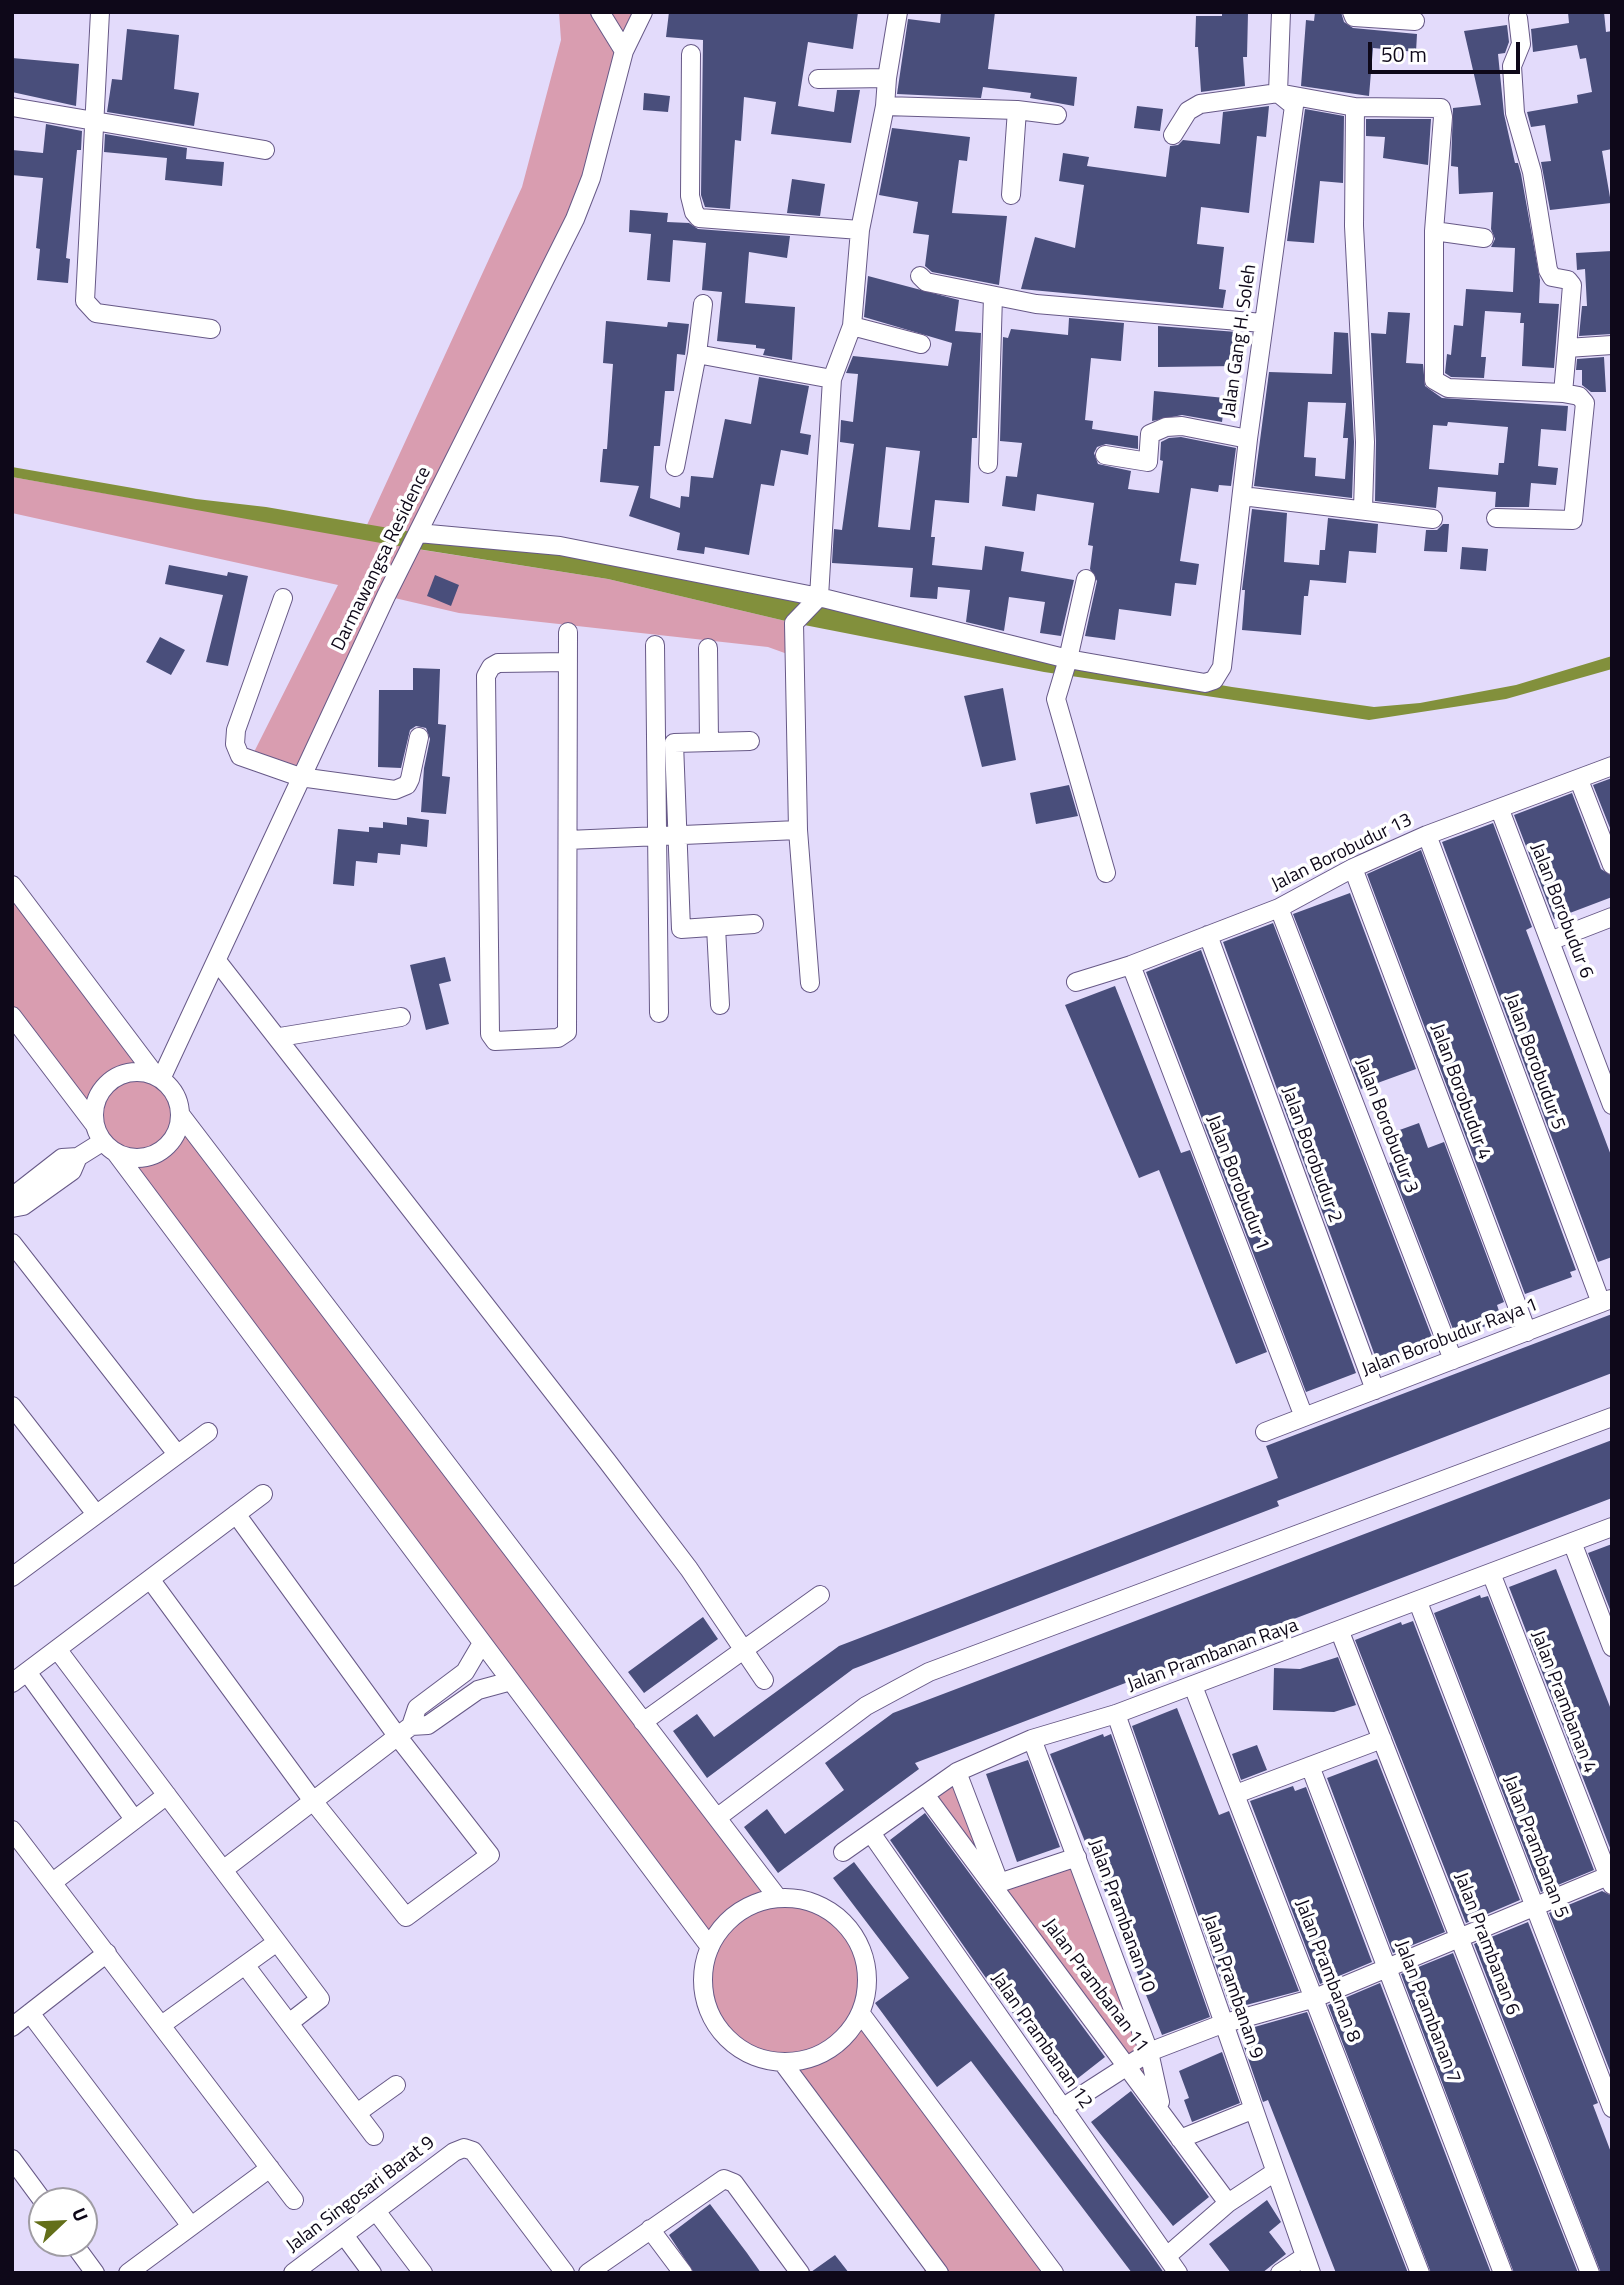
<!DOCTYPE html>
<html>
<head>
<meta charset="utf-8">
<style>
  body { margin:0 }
  #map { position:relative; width:1624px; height:2285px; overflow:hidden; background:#e3dbfb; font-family:"Titillium Web",sans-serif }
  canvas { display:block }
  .frame { position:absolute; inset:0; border:14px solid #0e0819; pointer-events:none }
  .north { position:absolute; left:28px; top:2187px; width:70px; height:70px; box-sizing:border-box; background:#fff; border:2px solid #9f9ca3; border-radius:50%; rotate:67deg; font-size:19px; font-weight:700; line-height:28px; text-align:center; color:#0e0819 }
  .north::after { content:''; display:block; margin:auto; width:24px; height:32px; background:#636f19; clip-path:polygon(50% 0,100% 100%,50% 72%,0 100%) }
  .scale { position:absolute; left:1368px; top:42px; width:152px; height:32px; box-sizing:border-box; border:4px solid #0e0819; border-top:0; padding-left:9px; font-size:21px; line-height:24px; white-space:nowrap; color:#0e0819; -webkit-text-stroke:5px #fff; paint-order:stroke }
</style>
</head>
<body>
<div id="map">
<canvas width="1624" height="2285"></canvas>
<div class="frame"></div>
<div class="north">U</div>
<div class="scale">50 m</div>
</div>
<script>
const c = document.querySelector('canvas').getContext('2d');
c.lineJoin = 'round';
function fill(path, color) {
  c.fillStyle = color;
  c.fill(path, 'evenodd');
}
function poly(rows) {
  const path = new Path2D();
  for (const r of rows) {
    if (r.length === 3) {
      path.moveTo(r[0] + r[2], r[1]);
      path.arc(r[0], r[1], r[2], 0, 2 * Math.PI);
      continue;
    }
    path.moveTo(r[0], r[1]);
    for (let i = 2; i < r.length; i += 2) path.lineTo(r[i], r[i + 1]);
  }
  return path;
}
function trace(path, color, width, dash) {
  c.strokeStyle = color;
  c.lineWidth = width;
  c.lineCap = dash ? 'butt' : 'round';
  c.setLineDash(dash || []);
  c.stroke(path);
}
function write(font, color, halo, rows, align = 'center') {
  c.font = font + ' "Titillium Web",sans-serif';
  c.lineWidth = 7;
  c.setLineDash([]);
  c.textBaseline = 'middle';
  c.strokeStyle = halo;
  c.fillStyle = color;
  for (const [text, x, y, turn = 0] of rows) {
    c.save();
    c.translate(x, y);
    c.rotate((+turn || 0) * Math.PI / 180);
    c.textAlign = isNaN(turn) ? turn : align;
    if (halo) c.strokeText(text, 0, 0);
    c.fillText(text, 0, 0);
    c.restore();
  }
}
const green = poly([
  [559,12,643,12,591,177,410,548,608,579,794,623,793,656,768,647,459,613,386,596,302,774,249,762,338,585,12,513,12,477,361,538,522,187,561,40],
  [12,885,173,1091,180,1114,777,1898,809,1901,823,1907,847,1926,863,1953,867,1968,868,1984,861,2014,1054,2273,923,2273,930,2259,784,2063,768,2061,738,2048,716,2024,708,2010,703,1978,710,1946,116,1153,102,1142,94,1124,12,1016],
  [957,1772,999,1882,1077,1857,1162,2109,926,1796]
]);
const water = poly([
  [12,467,196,499,266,507,418,533,560,546,1068,659,1232,687,1374,707,1420,703,1516,685,1612,656,1612,669,1506,699,1369,720,1044,672,794,623,608,579,392,545,12,477]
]);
const building = poly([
  [669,12,858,12,853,49,808,42,798,106,834,112,837,90,860,90,851,143,771,134,776,102,744,97,741,141,735,140,730,209,705,207,701,195,703,40,666,37],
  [941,12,995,12,988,69,1077,77,1074,106,1030,98,1031,93,983,87,981,98,897,94,908,19,940,23],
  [1222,12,1248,13,1247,57,1243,57,1245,86,1201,92,1198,47,1195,47,1196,16,1222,16],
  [1315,12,1341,12,1344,22,1353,28,1417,34,1416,52,1373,48,1369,96,1301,86,1306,20,1314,21],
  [1568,12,1604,12,1606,32,1612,31,1612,149,1602,151,1611,203,1550,210,1541,162,1551,161,1545,125,1531,127,1527,112,1578,103,1577,95,1592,92,1586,58,1580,59,1577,45,1533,52,1531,29,1569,23],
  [1507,25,1509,42,1505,53,1498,54,1504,114,1515,163,1518,163,1521,174,1540,280,1539,303,1559,304,1554,368,1522,366,1524,323,1520,323,1521,313,1485,311,1481,357,1486,357,1484,378,1451,377,1445,373,1447,354,1451,355,1454,325,1463,326,1466,289,1513,292,1515,248,1491,247,1495,239,1491,229,1493,192,1459,194,1458,167,1451,166,1453,108,1481,105,1464,31],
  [127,29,179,35,174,89,199,93,194,126,107,112,112,79,122,80],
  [12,58,79,64,76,106,12,92],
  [644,93,670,96,668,112,643,110],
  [1137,106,1163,109,1160,131,1134,128],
  [1269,106,1266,137,1257,136,1249,213,1201,207,1197,244,1224,247,1219,289,1226,290,1223,308,1021,289,1035,237,1075,248,1084,185,1059,181,1063,153,1089,157,1087,166,1166,177,1170,146,1178,145,1183,140,1220,144,1223,112],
  [1305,109,1344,116,1343,183,1320,181,1314,243,1287,241],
  [1366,119,1431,119,1428,165,1383,158,1385,137,1366,136],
  [46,124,82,131,81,150,77,150,66,258,70,259,68,283,37,280,40,249,36,248,43,178,12,175,12,150,43,153],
  [892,128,970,137,967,161,959,160,952,213,1007,216,999,285,932,272,925,266,929,235,913,233,918,202,879,195],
  [105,134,187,148,186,159,224,162,222,186,165,180,167,158,104,152],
  [792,179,825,184,820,216,787,213],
  [630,210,668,213,667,222,689,223,698,229,790,236,787,258,749,252,745,303,795,307,792,360,763,355,765,349,756,348,756,345,717,341,722,292,702,290,706,243,673,240,670,282,647,280,651,234,629,232],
  [1612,251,1612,334,1579,336,1582,306,1587,306,1585,269,1577,270,1576,253],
  [868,276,959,300,955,331,981,333,977,438,972,438,969,503,935,500,931,537,935,537,932,565,982,570,985,546,1024,552,1021,571,1074,580,1061,636,1040,633,1045,602,1009,597,1004,631,966,622,970,590,938,587,937,599,910,597,913,568,832,563,834,529,842,530,854,444,840,442,841,420,853,422,858,374,846,373,853,356,948,366,952,343,864,317],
  [886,447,920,451,910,530,878,527],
  [1388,312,1410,313,1406,363,1423,364,1425,386,1442,398,1568,406,1566,431,1541,429,1538,466,1558,468,1556,485,1531,483,1529,507,1495,507,1496,492,1438,487,1436,508,1375,501,1376,441,1371,333,1386,334],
  [1448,422,1508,427,1504,463,1499,463,1498,475,1429,469,1433,425,1447,426],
  [1069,318,1124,323,1121,361,1091,358,1085,420,1093,421,1092,429,1138,436,1138,449,1106,444,1097,447,1094,453,1098,464,1131,471,1128,489,1159,493,1163,461,1160,460,1161,442,1169,438,1181,437,1236,448,1231,486,1219,485,1218,492,1191,488,1180,561,1199,564,1196,585,1175,583,1171,616,1119,609,1115,640,1085,636,1097,581,1090,569,1093,546,1088,545,1094,503,1037,494,1035,511,1002,506,1006,476,1017,477,1022,443,1000,441,1003,337,1008,338,1011,329,1068,335],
  [606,321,667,327,668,322,689,324,685,355,677,354,674,391,665,391,660,446,654,446,650,498,680,508,681,496,689,497,691,476,713,478,725,419,751,424,759,377,809,386,800,433,811,435,808,455,781,450,774,486,761,484,749,555,705,547,704,554,677,550,680,533,629,516,639,486,600,482,603,449,607,449,613,364,603,363],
  [1158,326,1237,332,1237,366,1158,367],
  [1334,332,1348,333,1354,442,1352,498,1254,486,1269,372,1332,374],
  [1308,402,1346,403,1343,438,1348,438,1345,479,1315,476,1316,458,1304,457],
  [1604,357,1606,392,1591,392,1582,385,1582,370,1576,370,1577,359],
  [1154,391,1225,398,1222,422,1182,415,1152,421],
  [1252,509,1287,513,1284,562,1319,565,1320,550,1325,550,1328,518,1378,524,1376,553,1349,551,1346,583,1310,580,1308,596,1304,596,1301,635,1242,630,1245,590,1242,590],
  [1443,524,1449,524,1447,552,1424,551,1426,530,1437,530],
  [1462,547,1488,549,1486,571,1460,569],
  [169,565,227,576,228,572,248,576,228,666,206,662,223,595,165,584],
  [435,575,459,585,451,606,427,596],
  [160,637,185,650,171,675,146,662],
  [413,668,440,669,438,724,446,725,442,776,450,777,446,814,421,812,424,768,430,739,426,728,416,726,410,730,401,768,378,767,379,690,413,690],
  [1003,688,1016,760,982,767,964,696],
  [1612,778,1612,833,1593,785],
  [1069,785,1078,816,1036,824,1030,793],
  [1572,793,1601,869,1612,876,1612,897,1554,919,1514,815],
  [407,817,429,820,427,847,401,844,400,855,378,853,377,863,356,861,354,886,333,884,338,829,369,832,369,827,383,828,383,822,407,825],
  [1493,823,1532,927,1526,930,1612,1158,1612,1257,1598,1262,1442,842],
  [1421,850,1576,1270,1570,1272,1572,1277,1525,1294,1367,874],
  [1350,893,1416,1069,1361,1089,1293,914],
  [1273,923,1435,1345,1382,1366,1378,1364,1223,942],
  [1201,950,1356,1373,1306,1392,1146,972],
  [445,957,451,981,439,984,449,1024,426,1030,410,965],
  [1115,986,1181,1153,1190,1150,1267,1352,1236,1364,1159,1170,1139,1178,1065,1005],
  [1419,1123,1428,1148,1444,1142,1504,1302,1497,1305,1502,1320,1456,1337,1389,1163,1403,1157,1394,1132],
  [1612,1314,1612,1373,1277,1501,1279,1506,853,1669,707,1778,673,1731,697,1714,714,1737,839,1646,1278,1478,1266,1446],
  [1612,1440,1612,1498,915,1763,919,1769,778,1873,744,1827,767,1809,785,1834,844,1790,825,1763,893,1713],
  [1612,1544,1612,1612,1611,1612,1588,1553],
  [1556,1569,1612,1712,1612,1853,1509,1587],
  [1480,1595,1481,1598,1488,1596,1594,1870,1541,1892,1434,1613],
  [703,1617,718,1639,644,1693,628,1672],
  [1413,1621,1520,1900,1466,1923,1355,1640,1401,1622,1402,1625],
  [1338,1657,1356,1705,1334,1712,1273,1710,1274,1668,1300,1669],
  [1177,1708,1219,1815,1229,1811,1299,1991,1231,2009,1132,1726],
  [1103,1734,1104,1737,1111,1734,1210,2017,1162,2035,1050,1754],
  [1257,1745,1267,1770,1241,1780,1232,1754],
  [1377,1759,1445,1932,1393,1953,1327,1778],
  [1028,1760,1060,1847,1017,1862,986,1774],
  [1293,1786,1295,1791,1306,1787,1372,1962,1320,1984,1250,1801],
  [925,1813,1105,2057,1068,2086,986,1978,890,1840],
  [854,1862,1148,2250,1164,2273,1132,2273,971,2061,937,2087,875,2003,909,1978,833,1878],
  [1602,1891,1612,1896,1612,2076,1549,1913],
  [1528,1922,1598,2103,1593,2105,1612,2155,1612,2273,1601,2273,1474,1944],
  [1453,1953,1578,2273,1514,2273,1401,1974],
  [1380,1983,1491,2273,1431,2273,1328,2005],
  [1307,2012,1408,2273,1336,2273,1268,2100,1263,2102,1243,2044,1247,2036,1244,2030],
  [1222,2052,1240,2103,1192,2122,1184,2100,1189,2098,1179,2071],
  [1131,2091,1209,2197,1173,2226,1091,2122],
  [1267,2200,1281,2222,1269,2232,1286,2254,1262,2273,1231,2273,1209,2244],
  [710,2204,747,2253,761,2273,694,2273,669,2235],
  [835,2255,849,2273,811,2273,811,2272]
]);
const street = poly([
  [100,12,85,301,96,313,211,329],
  [600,12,624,51],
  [1352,12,1354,17,1415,21],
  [1518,18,1521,44,1512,66,1515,113,1532,172,1548,270,1552,277,1568,280,1572,285,1567,348,1612,345],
  [691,54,690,196,694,212,699,218,860,230],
  [818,79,887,78],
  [885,106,1017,110,1057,115],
  [12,107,265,150],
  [1355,107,1354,226,1365,442,1363,509],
  [1173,135,1188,111,1200,104,1278,93,1355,107,1441,108,1443,117,1434,231,1434,380,1448,388,1563,393,1579,396,1585,403,1573,520,1496,518],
  [1011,195,1017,110],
  [1434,231,1484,238],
  [920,276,926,282,1036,304,1263,323],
  [852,326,921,344],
  [697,354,832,379],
  [1563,393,1567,348],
  [1105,455,1148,462,1150,434,1166,427,1182,426,1248,439],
  [988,464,993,296],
  [675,467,697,354,703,304],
  [1242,496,1433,519],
  [418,533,560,546,819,597,1068,659,1205,683,1214,680,1222,667,1248,439,1294,106,1278,93,1281,12],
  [1086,579,1068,659,1056,699,1106,873],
  [283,598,236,730,235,744,240,756,300,777,395,790,407,785,410,779,419,737],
  [655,645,659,1013],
  [708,648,709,742],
  [568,662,498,663,491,667,486,676,490,1034,495,1041,558,1038,567,1032,568,632],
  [750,741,674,743,681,929,754,924],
  [1579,780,1612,865],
  [1500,810,1612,1105],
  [1427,835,1601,1303],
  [568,840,798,830],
  [1353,868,1527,1332],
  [12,885,156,1076],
  [1279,908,1453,1360],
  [716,927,720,1005],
  [1208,935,1375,1390],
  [1550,941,1612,917],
  [217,961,607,1461,689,1569,764,1680],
  [1131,965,1304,1417],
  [1076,982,1131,965,1279,908,1353,868,1427,835,1612,766],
  [810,983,798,830,794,623,819,597,832,379,852,326,860,230,885,106,887,78,898,12],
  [12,1016,94,1124],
  [280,1037,401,1017],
  [137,1115,43],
  [161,1079,386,596,575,219,591,178,624,51,643,12],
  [180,1114,778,1898],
  [116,1153,710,1947],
  [12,1197,62,1158,78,1157,102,1142],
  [12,1208,23,1206,72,1171,78,1157],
  [12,1243,177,1454],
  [12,1406,96,1514],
  [1265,1432,1611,1299],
  [1572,1542,1612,1647],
  [1491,1573,1612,1885],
  [12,1577,208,1432],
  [150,1579,313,1801,406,1917,490,1855,398,1737,236,1514],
  [1418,1602,1612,2108],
  [1340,1632,1590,2273],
  [57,1649,320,1999,289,2023],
  [27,1672,134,1819],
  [12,1683,263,1494],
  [1193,1686,1420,2273],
  [1116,1714,1311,2273],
  [643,1722,820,1595],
  [411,1726,417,1708,465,1672,482,1643],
  [411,1726,428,1725,478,1690,511,1681],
  [1032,1739,1149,2052,1160,2102],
  [1310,1766,1503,2273],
  [957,1772,999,1882],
  [1236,1794,1382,1739],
  [926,1796,1228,2203],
  [718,1817,866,1706,929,1672,1612,1417],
  [12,1830,294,2200],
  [871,1833,1178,2273],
  [843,1852,957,1772,1032,1739,1116,1714,1612,1527],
  [223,1870,411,1726],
  [53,1882,167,1795],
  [993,1885,1077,1857],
  [785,1980,82],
  [245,1965,374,2136],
  [30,2013,191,2226],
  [861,2014,1054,2273],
  [163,2024,277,1942],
  [12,2027,107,1953],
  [783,2063,939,2273],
  [1062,2108,1149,2052,1222,2024,1315,1998,1608,1876],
  [357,2113,396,2085],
  [1180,2139,1252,2110],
  [12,2159,43,2201],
  [376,2211,423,2273],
  [650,2229,683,2273],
  [344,2235,372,2273],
  [73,2243,95,2273],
  [1167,2256,1228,2203,1275,2172],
  [128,2273,270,2168],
  [293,2273,454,2152,464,2148,473,2151,565,2273],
  [588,2273,724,2179,734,2183,800,2273],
  [1280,2273,1304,2257]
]);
const streetNames = [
  ["Jalan Gang H. Soleh",1240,341,-82],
  ["Darmawangsa Residence",382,559,-64],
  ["Jalan Borobudur 13",1342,853,-26],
  ["Jalan Borobudur 6",1561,911,69],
  ["Jalan Borobudur 5",1534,1062,70],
  ["Jalan Borobudur 4",1460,1092,70],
  ["Jalan Borobudur 3",1386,1126,69],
  ["Jalan Borobudur 2",1311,1155,70],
  ["Jalan Borobudur 1",1237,1183,69],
  ["Jalan Borobudur Raya 1",1450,1338,-21],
  ["Jalan Prambanan Raya",1213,1656,-20],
  ["Jalan Prambanan 4",1563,1702,69],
  ["Jalan Prambanan 5",1535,1847,69],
  ["Jalan Prambanan 10",1121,1916,70],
  ["Jalan Prambanan 6",1486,1944,69],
  ["Jalan Prambanan 8",1327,1971,69],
  ["Jalan Prambanan 11",1095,1986,53],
  ["Jalan Prambanan 9",1232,1987,71],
  ["Jalan Prambanan 7",1427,2012,69],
  ["Jalan Prambanan 12",1041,2041,55],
  ["Jalan Singosari Barat 9",361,2195,-37]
];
fill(green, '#d99db0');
fill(water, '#82903c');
fill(building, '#494e7b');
trace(street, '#675987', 20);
trace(street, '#fff', 18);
write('19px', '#0e0819', '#fff', streetNames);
</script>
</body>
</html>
